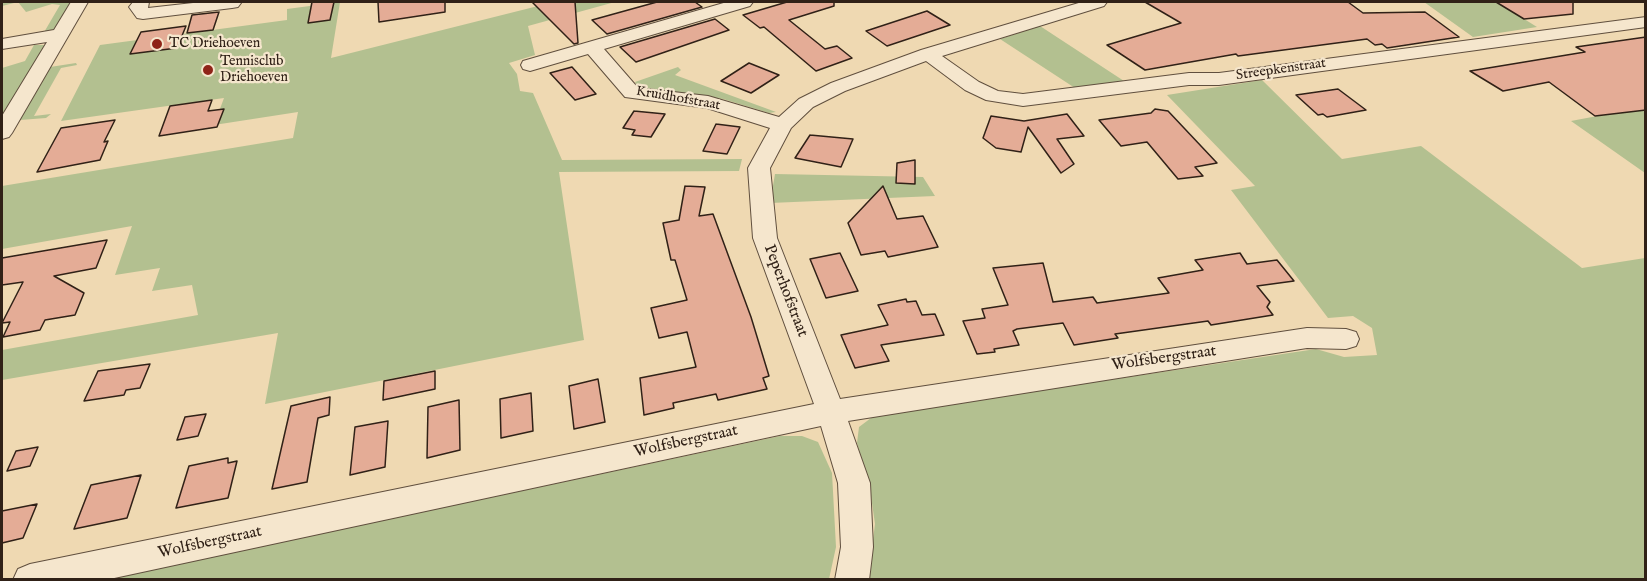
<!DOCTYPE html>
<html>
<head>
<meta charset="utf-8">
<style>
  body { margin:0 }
  #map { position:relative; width:1647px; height:581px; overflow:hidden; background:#efd9b2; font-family:"IM FELL English",serif }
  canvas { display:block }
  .frame { position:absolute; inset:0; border:3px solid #302117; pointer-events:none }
</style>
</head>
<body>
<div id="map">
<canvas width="1647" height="581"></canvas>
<div class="frame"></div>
</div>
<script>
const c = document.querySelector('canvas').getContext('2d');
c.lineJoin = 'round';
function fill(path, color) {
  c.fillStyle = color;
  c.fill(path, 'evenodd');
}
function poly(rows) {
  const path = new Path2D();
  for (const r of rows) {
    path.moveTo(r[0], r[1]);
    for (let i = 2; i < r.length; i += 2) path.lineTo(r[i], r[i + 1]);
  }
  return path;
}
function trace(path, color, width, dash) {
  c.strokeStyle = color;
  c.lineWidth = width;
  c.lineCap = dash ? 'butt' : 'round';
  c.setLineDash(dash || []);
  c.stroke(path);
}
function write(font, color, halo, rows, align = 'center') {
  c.font = font + ' "IM FELL English",serif';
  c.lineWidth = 4.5;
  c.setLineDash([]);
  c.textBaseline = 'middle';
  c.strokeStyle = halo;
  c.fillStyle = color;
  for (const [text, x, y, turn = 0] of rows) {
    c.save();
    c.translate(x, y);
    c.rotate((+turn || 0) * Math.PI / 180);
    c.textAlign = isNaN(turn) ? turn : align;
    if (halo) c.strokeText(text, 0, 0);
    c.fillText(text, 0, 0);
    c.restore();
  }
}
const green = poly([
  [2,2,74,2,55,30,43,34,60,5,52,4,26,12,18,2,2,6],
  [340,2,331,58,554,2,615,2,528,26,535,55,509,63,517,74,520,91,533,93,562,160,742,159,739,171,559,172,584,340,265,404,278,333,2,380,2,350,198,315,192,285,152,291,160,268,115,275,132,226,2,249,2,186,293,138,298,112,214,125,224,98,61,121,100,45,287,20,287,9],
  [1424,2,1497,2,1537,27,1473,37],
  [1040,26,1124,81,1075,88,1000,39],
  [34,45,45,45,2,116,2,68,25,61],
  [76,63,77,65,61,68,34,116,51,114,46,118,20,120,50,67],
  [678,67,681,70,675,75,776,112,769,113,723,99,639,88,635,82],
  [1262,80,1342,159,1421,146,1582,268,1645,258,1645,579,868,579,875,524,870,489,857,443,859,427,875,415,1316,349,1344,357,1377,355,1372,328,1353,316,1328,318,1231,190,1255,186,1167,95],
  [1645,107,1645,173,1571,121],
  [775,174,923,177,935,196,770,203],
  [780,436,802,436,818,442,832,473,836,547,829,579,102,580]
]);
const building = poly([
  [312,2,334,2,330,20,308,23,312,2],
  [378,2,445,2,445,12,379,22,378,2],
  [532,2,575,2,578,43,574,44,532,2],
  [657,2,695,2,702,7,607,34,592,20,657,2],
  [787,2,834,2,834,6,789,20,825,49,837,46,852,58,816,71,764,27,760,28,743,15,787,2],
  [1145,2,1348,2,1363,13,1425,12,1459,37,1387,48,1382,44,1375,45,1367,39,1238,56,1236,54,1145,70,1107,45,1181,23,1145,2],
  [1496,2,1573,2,1573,14,1524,19,1496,2],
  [927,11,950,25,887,46,866,31,927,11],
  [219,12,213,30,187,33,192,15,219,12],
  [715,19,729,30,636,62,620,47,715,19],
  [186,26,177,48,130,54,141,32,186,26],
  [1646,37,1646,110,1595,116,1549,82,1503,91,1470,71,1585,52,1576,47,1646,37],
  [749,63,779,75,751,93,721,81,749,63],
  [572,67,596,94,575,100,550,73,572,67],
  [1338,89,1366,110,1327,117,1323,114,1318,115,1296,95,1338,89],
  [212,100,208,111,224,109,217,127,159,136,170,106,212,100],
  [1155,109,1168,111,1217,163,1195,167,1203,176,1178,179,1147,142,1121,146,1099,120,1151,113,1155,109],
  [634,111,665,114,651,137,632,135,635,130,623,128,634,111],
  [1067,114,1084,136,1057,139,1074,164,1061,173,1028,127,1021,152,996,148,983,138,991,116,1024,121,1067,114],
  [115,120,104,142,108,141,100,160,37,172,61,128,115,120],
  [716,124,740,127,727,154,703,151,716,124],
  [810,135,853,139,841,167,795,158,810,135],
  [915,160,915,184,896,183,897,163,915,160],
  [685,186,705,187,699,216,713,214,751,317,769,376,763,378,767,389,718,400,716,394,673,403,674,408,644,415,640,378,696,367,687,332,659,338,651,308,687,300,675,260,671,260,663,223,679,220,685,186],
  [883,186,897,219,923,216,938,247,888,257,885,251,861,255,848,223,883,186],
  [107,240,96,268,54,276,84,293,75,315,45,320,40,330,3,337,10,322,2,323,23,282,2,285,2,258,107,240],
  [840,253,858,291,826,298,810,259,840,253],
  [1240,253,1247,264,1277,260,1294,281,1257,286,1270,302,1267,307,1273,315,1211,325,1208,321,1115,334,1118,338,1074,345,1063,323,1017,329,1013,331,1019,345,994,349,995,352,977,354,963,321,985,318,982,309,1008,305,993,268,1043,263,1053,302,1093,297,1097,303,1169,293,1158,278,1203,270,1195,260,1240,253],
  [906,299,907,302,916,301,922,315,935,314,944,335,881,345,889,361,855,368,841,335,888,325,878,305,906,299],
  [150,364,140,388,126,390,124,395,84,401,98,371,150,364],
  [435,371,435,389,383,400,384,381,435,371],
  [598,379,605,422,574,429,569,386,598,379],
  [531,393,533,431,501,438,500,399,531,393],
  [330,397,329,415,318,418,307,482,272,489,291,406,330,397],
  [459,400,460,450,427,458,428,407,459,400],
  [206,414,198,436,177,440,185,417,206,414],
  [388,421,385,467,350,475,355,427,388,421],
  [38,447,30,466,7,471,16,451,38,447],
  [228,458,228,463,237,461,228,498,176,508,189,466,228,458],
  [141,475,127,518,74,529,91,485,141,475],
  [37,504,23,538,2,543,2,511,37,504]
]);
const minor = poly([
  [71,2,88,2,12,133,9,137,2,139,2,116,47,42,2,49,2,39,54,30,71,2],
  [133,2,149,2,148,8,202,2,241,3,238,7,232,8,143,19,137,18,129,7,133,2],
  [727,2,753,2,750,6,604,49,638,88,708,96,779,117,799,99,831,83,921,50,1082,2,1107,2,1104,6,942,56,979,82,998,91,1023,94,1189,73,1219,73,1646,17,1646,27,1219,85,1189,85,1023,106,986,100,965,90,926,61,845,91,813,107,791,128,770,168,777,238,840,399,1307,328,1346,329,1356,332,1359,339,1356,346,1346,349,1307,348,848,421,870,483,873,547,869,580,835,580,841,547,838,483,821,426,105,580,13,580,18,569,30,564,814,404,753,238,748,168,770,128,707,108,625,97,588,54,530,71,523,69,521,65,523,61,727,2]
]);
const markers = [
  [157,44,6,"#8f2418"],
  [208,70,6,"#8f2418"]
];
const farPoinames = [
  ["TC Driehoeven",169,44],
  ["Tennisclub",220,62],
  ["Driehoeven",220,78]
];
const farStreetnames = [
  ["Streepkenstraat",1281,70,-8],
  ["Kruidhofstraat",678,99,10]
];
const streetNames = [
  ["Peperhofstraat",785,291,69],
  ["Wolfsbergstraat",1164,359,-8],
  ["Wolfsbergstraat",686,442,-12],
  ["Wolfsbergstraat",210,543,-12]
];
fill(green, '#b3c090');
fill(building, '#e4ac96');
trace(building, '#302117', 1.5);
trace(minor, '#604f3e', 2);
fill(minor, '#f5e6cd');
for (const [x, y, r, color] of markers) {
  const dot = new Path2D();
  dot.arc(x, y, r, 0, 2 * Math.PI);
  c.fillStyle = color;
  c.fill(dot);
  trace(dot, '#f5e6cd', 2);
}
write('14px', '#302117', '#f5e6cd', farPoinames, 'left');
write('14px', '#302117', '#f5e6cd', farStreetnames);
write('16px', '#302117', '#f5e6cd', streetNames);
</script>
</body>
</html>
